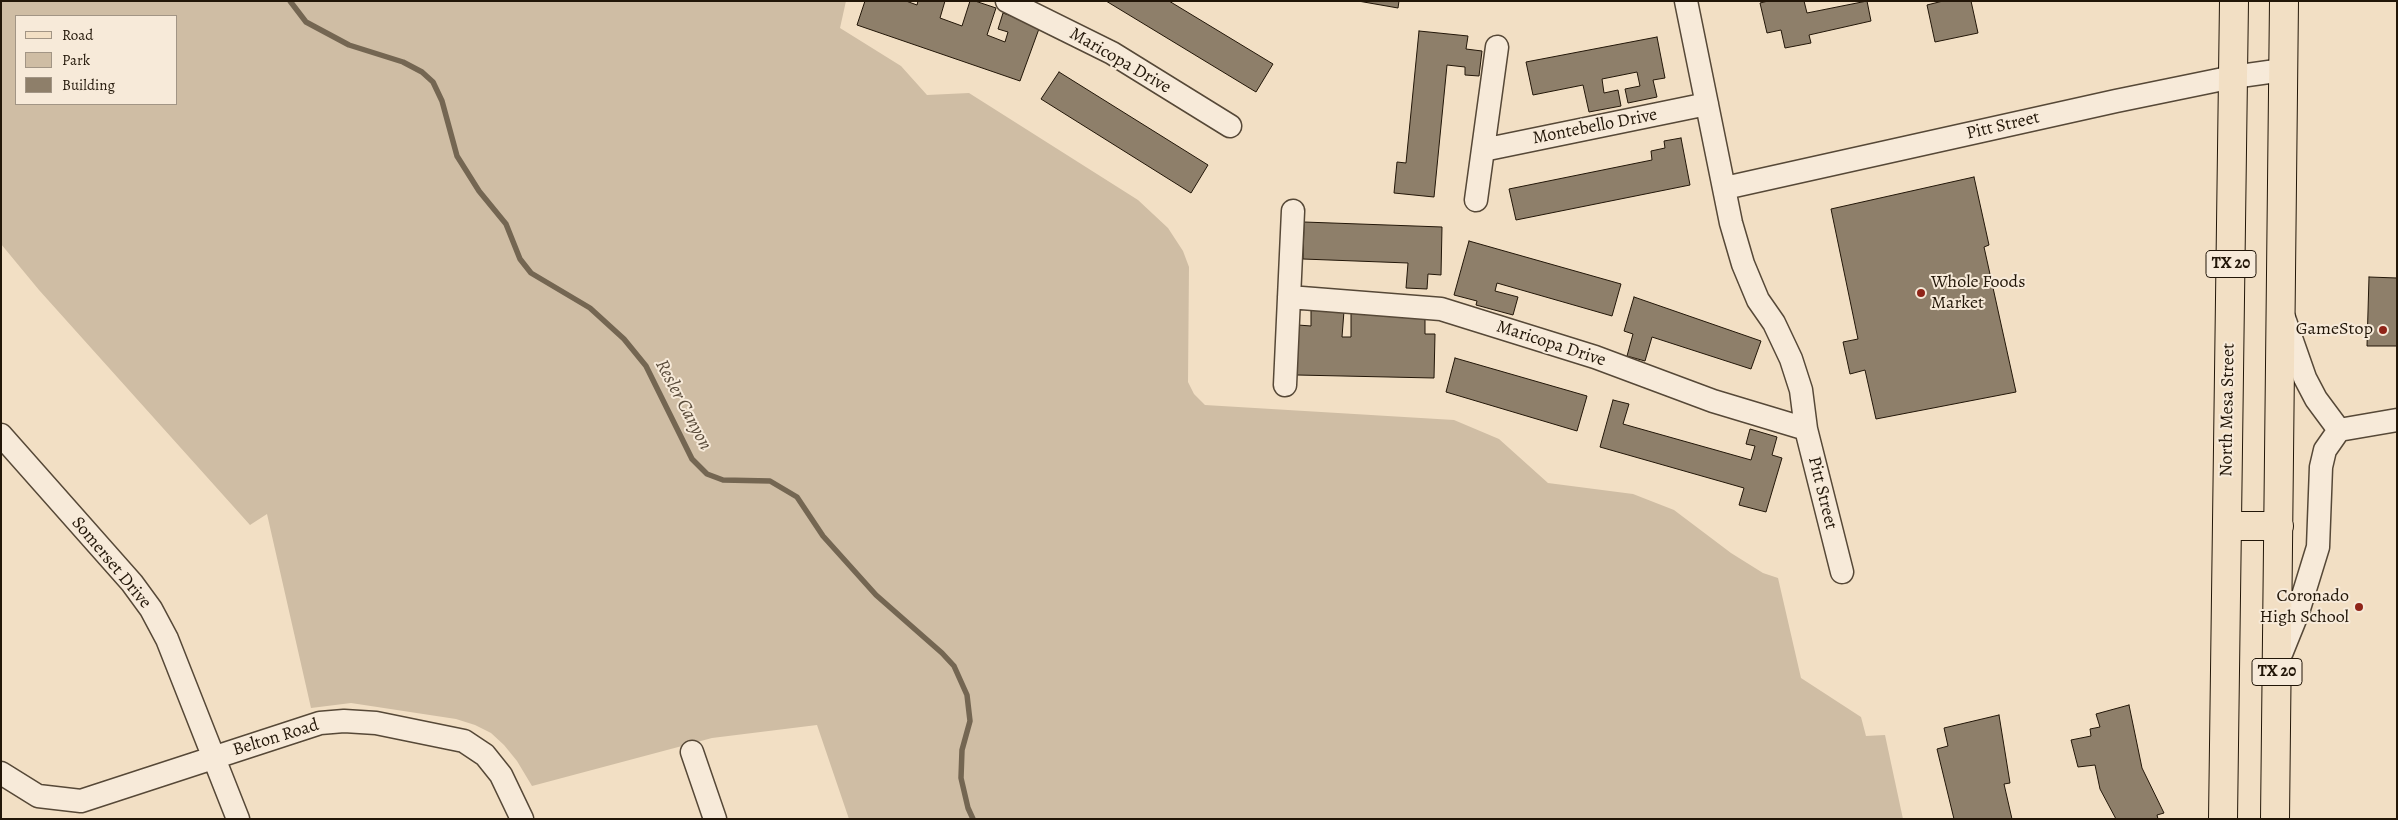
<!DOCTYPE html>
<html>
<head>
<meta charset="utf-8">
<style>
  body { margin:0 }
  #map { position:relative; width:2398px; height:820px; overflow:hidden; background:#f2dfc4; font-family:Alegreya,serif }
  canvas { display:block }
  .frame { position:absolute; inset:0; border:2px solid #221608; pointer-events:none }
  .legend { position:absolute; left:15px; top:15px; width:162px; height:90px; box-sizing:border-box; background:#f7ead9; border:1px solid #a29585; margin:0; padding:6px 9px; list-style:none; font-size:15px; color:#221608 }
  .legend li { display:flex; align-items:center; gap:10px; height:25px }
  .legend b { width:25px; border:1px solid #a29585 }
</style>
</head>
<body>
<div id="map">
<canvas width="2398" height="820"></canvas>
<div class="frame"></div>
<ul class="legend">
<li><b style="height:6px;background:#f2dfc4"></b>Road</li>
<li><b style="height:14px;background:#cfbda4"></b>Park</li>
<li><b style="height:14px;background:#8e7f6a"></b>Building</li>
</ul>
</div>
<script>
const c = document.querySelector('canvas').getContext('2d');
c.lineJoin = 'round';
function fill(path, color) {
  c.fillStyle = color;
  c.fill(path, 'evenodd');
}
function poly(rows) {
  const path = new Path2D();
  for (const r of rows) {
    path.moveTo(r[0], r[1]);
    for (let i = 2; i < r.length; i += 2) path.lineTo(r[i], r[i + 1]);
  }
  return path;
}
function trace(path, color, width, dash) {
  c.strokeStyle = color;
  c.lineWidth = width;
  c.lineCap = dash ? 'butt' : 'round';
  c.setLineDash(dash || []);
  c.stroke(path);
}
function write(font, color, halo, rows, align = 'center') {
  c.font = font + ' Alegreya,serif';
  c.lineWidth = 4;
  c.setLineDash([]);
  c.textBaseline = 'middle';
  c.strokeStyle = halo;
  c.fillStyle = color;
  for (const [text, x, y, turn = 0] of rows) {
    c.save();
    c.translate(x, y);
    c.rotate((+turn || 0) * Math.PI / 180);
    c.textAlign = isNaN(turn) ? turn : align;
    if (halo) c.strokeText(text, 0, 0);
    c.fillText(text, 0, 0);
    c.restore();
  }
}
const green = poly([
  [1,1,846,1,840,28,901,66,927,95,969,93,1138,200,1168,228,1183,251,1189,267,1188,382,1194,394,1205,405,1454,420,1499,439,1548,483,1633,494,1674,510,1731,553,1763,573,1778,578,1801,678,1861,717,1866,736,1885,735,1903,819,849,819,817,725,712,738,532,786,517,761,504,745,491,733,475,725,456,719,351,703,311,708,267,514,250,525,39,290,1,244],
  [16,16,176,16,176,104,16,104]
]);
const stream = poly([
  [290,1,306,22,349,45,403,62,422,72,433,82,442,101,457,156,479,191,506,224,520,259,531,273,590,308,624,339,646,366,692,459,707,474,723,480,770,481,797,497,823,536,876,595,942,653,954,666,967,695,970,721,962,750,961,778,968,808,973,819]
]);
const building = poly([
  [865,1,906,1,917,5,918,1,945,1,940,18,962,26,970,1,975,1,996,8,987,35,1005,42,1008,32,998,29,1003,13,1040,26,1020,81,857,25,865,1],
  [1106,1,1169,1,1273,64,1256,92,1106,1],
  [1358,1,1399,1,1398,8,1358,1],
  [1768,1,1804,1,1807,13,1867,1,1871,21,1809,35,1811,43,1785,48,1781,30,1767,33,1760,3,1768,1],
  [1943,1,1971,1,1978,33,1935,42,1927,5,1943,1],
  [1419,31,1468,36,1466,49,1482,51,1479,76,1465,75,1465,67,1447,65,1434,197,1394,193,1397,162,1406,163,1419,31],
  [1657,37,1665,78,1653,80,1657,97,1628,103,1625,89,1640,86,1637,72,1602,79,1604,93,1618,90,1621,106,1589,112,1583,85,1533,95,1526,62,1657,37],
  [1059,72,1208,165,1191,193,1041,99,1059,72],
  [1681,138,1690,185,1516,220,1509,189,1652,160,1651,151,1665,148,1664,141,1681,138],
  [1974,177,1989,245,1984,247,2016,392,1876,419,1865,370,1850,374,1843,342,1858,339,1831,209,1974,177],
  [1304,222,1442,227,1441,275,1428,274,1427,289,1406,288,1408,263,1303,259,1304,222],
  [1469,241,1621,284,1612,316,1497,283,1495,291,1518,297,1513,315,1476,305,1477,301,1454,295,1469,241],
  [2369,277,2397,278,2397,346,2367,346,2369,277],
  [1634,297,1761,341,1751,369,1652,337,1645,361,1627,356,1633,334,1624,331,1634,297],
  [1311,310,1344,311,1342,337,1351,337,1351,312,1425,315,1425,334,1435,334,1434,378,1297,375,1298,325,1311,326,1311,310],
  [1455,358,1587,396,1577,431,1446,392,1455,358],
  [1613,400,1629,404,1623,424,1751,460,1755,446,1746,444,1750,429,1777,437,1772,455,1782,458,1766,512,1739,505,1744,488,1600,447,1613,400],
  [2129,705,2142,768,2164,813,2157,815,2158,819,2116,819,2100,789,2095,765,2078,767,2071,740,2091,736,2090,729,2100,727,2096,714,2129,705],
  [1999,715,2010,783,2004,784,2012,819,1954,819,1937,749,1948,746,1944,728,1999,715]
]);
const minor = poly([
  [1007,1,1112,53,1230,126],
  [1686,1,1731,223,1743,264,1758,300,1774,323,1791,359,1801,390,1806,429,1842,572],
  [1483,150,1707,104],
  [1725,188,2116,101,2233,77,2283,70],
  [1476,200,1497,47],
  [1289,297,1441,309,1595,357,1713,401,1806,429],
  [2284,318,2305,378,2316,399,2339,430],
  [1285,385,1293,211],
  [1,435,132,583,151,609,167,639,238,819],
  [2279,659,2298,612,2318,547,2321,467,2325,450,2339,430,2397,420],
  [692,752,715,819],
  [1,773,38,796,81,801,320,723,344,721,376,723,464,741,485,755,501,775,522,819]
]);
const primary = poly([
  [2227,526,2279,526],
  [2223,819,2234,1],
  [2275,819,2284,1]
]);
const markers = [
  [1921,293,5,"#8f2418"],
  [2383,330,5,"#8f2418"],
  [2359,607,5,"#8f2418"]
];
const shields = [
  [2231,264,50],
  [2277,672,50]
];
const shieldNames = [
  ["TX 20",2231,264],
  ["TX 20",2277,672]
];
const streetNames = [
  ["Maricopa Drive",1120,61,30],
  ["Pitt Street",2003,126,-13],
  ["Montebello Drive",1595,127,-11],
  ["Maricopa Drive",1551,344,18],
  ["North Mesa Street",2228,410,-89],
  ["Pitt Street",1822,493,76],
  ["Somerset Drive",111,563,50],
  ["Belton Road",276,738,-17]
];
const poiNames = [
  ["Whole Foods",1931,283,"left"],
  ["Market",1931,304,"left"],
  ["GameStop",2373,330],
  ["Coronado",2349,597],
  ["High School",2349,618]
];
const waterNames = [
  ["Resler Canyon",683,405,62]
];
fill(green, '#cfbda4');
trace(stream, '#746652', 5.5);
fill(building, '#8e7f6a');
trace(building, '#221608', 1);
trace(minor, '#564837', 25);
trace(primary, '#221608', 30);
trace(minor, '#f7ead9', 22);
trace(primary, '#f2dfc4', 28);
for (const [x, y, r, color] of markers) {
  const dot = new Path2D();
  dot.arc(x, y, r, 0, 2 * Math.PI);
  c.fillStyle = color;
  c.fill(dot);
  trace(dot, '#f7ead9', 2);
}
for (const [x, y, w] of shields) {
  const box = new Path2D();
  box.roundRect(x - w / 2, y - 13.5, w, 27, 4);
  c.fillStyle = '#f7ead9';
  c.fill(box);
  trace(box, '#221608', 1);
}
write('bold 16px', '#221608', null, shieldNames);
write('18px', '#221608', '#f7ead9', streetNames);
write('18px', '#221608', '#f7ead9', poiNames, 'right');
write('italic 19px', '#594b3a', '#f7ead9', waterNames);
</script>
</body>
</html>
